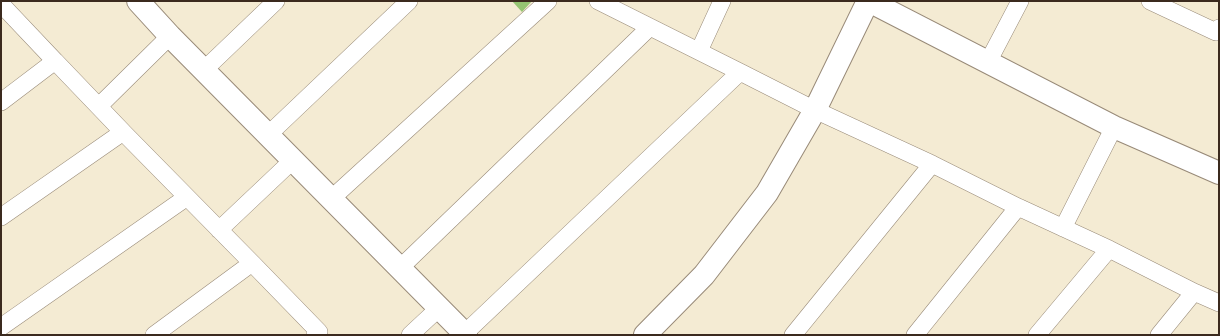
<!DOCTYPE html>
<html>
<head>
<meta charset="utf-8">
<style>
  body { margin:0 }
  #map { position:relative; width:1220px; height:336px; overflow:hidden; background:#f4ebd3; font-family:Cardo,serif }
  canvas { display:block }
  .frame { position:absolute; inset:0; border:2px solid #3b2a1e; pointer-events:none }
</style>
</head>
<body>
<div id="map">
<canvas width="1220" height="336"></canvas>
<div class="frame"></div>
</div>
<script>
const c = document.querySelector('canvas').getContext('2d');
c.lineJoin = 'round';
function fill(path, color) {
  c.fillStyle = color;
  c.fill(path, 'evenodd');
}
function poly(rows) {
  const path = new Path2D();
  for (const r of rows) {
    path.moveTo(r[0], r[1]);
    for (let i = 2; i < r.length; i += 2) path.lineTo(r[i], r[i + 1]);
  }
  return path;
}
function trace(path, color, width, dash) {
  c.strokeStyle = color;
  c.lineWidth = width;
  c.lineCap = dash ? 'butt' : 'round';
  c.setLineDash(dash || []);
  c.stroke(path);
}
const green = poly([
  [512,1,532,1,522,12]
]);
const street = poly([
  [598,1,740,72],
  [1150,1,1216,32,1219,28],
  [1,4,55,61,1,102],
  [699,51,722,1],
  [55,61,123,132],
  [988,62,1020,1],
  [204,70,276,1],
  [99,106,170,36],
  [268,135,409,1],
  [187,197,252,263],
  [331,199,548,1],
  [1018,207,1109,249],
  [1,217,123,132,187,197,1,327],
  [1063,228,1114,127],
  [219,230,293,160],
  [400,268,650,27],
  [1194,292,1219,303],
  [464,334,740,72,815,110,932,164],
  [154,335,252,263,319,332,315,335],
  [410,335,439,308],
  [793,335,932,164,1018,207,915,335],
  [1037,335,1109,249,1194,292,1159,335]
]);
const secondary = poly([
  [138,1,170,36,466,335],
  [869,1,1114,127,1219,173],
  [645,335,704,275,767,193,815,110,868,1]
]);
fill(green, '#95c472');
trace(street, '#988a78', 18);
trace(secondary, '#988a78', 24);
trace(street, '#fff', 17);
trace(secondary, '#fff', 22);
</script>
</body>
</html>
